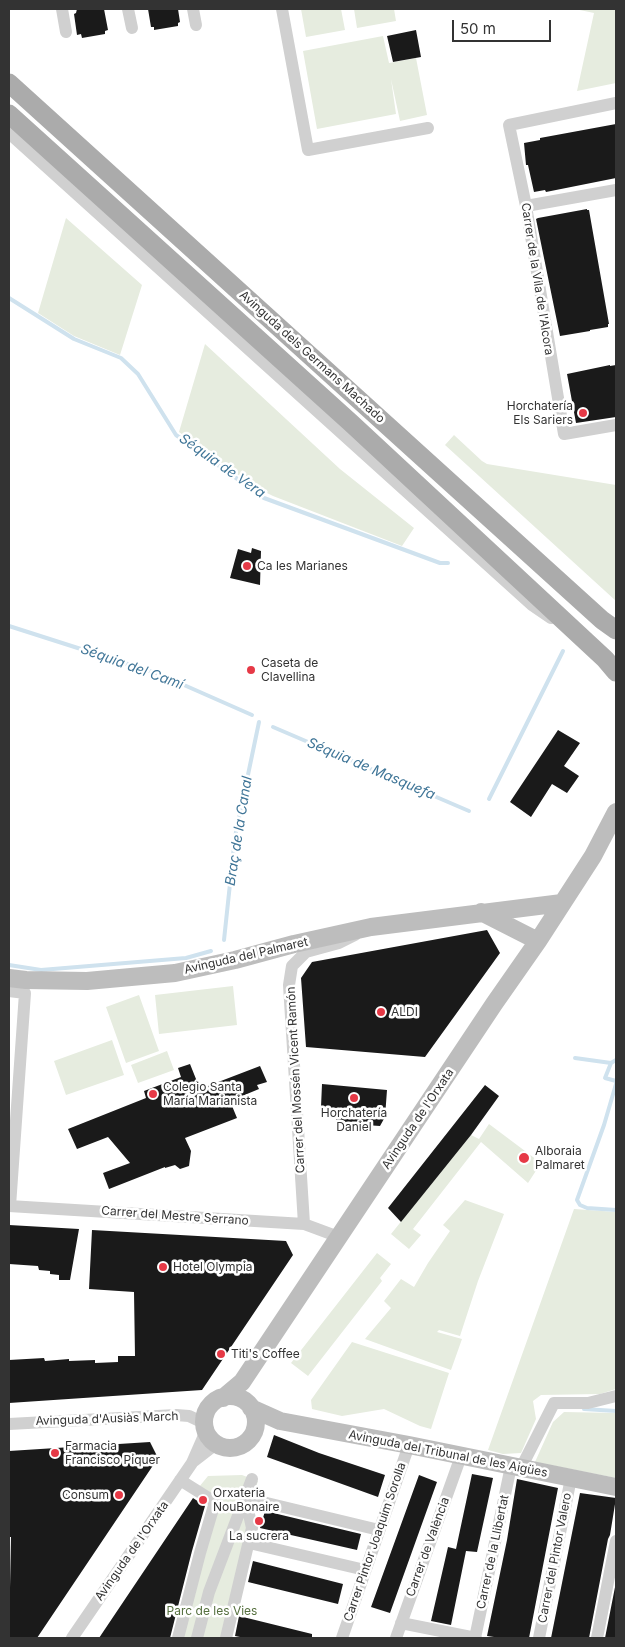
<!DOCTYPE html>
<html>
<head>
<meta charset="utf-8">
<style>
  body { margin:0 }
  #map { position:relative; width:625px; height:1647px; overflow:hidden; background:#fff; font-family:Inter,sans-serif }
  canvas { display:block }
  .frame { position:absolute; inset:0; border:10px solid #333; pointer-events:none }
  .scale { position:absolute; left:452px; top:20px; width:99px; height:22px; box-sizing:border-box; border:2px solid #333; border-top:0; padding-left:6px; font-size:15px; line-height:18px; white-space:nowrap; color:#333; -webkit-text-stroke:4px #fff; paint-order:stroke }
</style>
</head>
<body>
<div id="map">
<canvas width="625" height="1647"></canvas>
<div class="frame"></div>
<div class="scale">50 m</div>
</div>
<script>
const c = document.querySelector('canvas').getContext('2d');
c.lineJoin = 'round';
function fill(path, color) {
  c.fillStyle = color;
  c.fill(path, 'evenodd');
}
function poly(rows) {
  const path = new Path2D();
  for (const r of rows) {
    if (r.length === 3) {
      path.moveTo(r[0] + r[2], r[1]);
      path.arc(r[0], r[1], r[2], 0, 2 * Math.PI);
      continue;
    }
    path.moveTo(r[0], r[1]);
    for (let i = 2; i < r.length; i += 2) path.lineTo(r[i], r[i + 1]);
  }
  return path;
}
function trace(path, color, width, dash) {
  c.strokeStyle = color;
  c.lineWidth = width;
  c.lineCap = dash ? 'butt' : 'round';
  c.setLineDash(dash || []);
  c.stroke(path);
}
function write(font, color, halo, rows, align = 'center') {
  c.font = font + ' Inter,sans-serif';
  c.lineWidth = 5;
  c.setLineDash([]);
  c.textBaseline = 'middle';
  c.strokeStyle = halo;
  c.fillStyle = color;
  for (const [text, x, y, turn = 0] of rows) {
    c.save();
    c.translate(x, y);
    c.rotate((+turn || 0) * Math.PI / 180);
    c.textAlign = isNaN(turn) ? turn : align;
    if (halo) c.strokeText(text, 0, 0);
    c.fillText(text, 0, 0);
    c.restore();
  }
}
const green = poly([
  [301,9,341,9,345,30,306,37],
  [354,9,394,9,396,21,357,28],
  [575,9,616,9,616,83,577,91,594,13],
  [383,36,389,63,416,58,427,115,400,121,391,79,396,114,317,129,303,51],
  [66,218,142,285,120,355,74,336,38,313],
  [205,344,340,469,414,528,402,546,273,496,255,487,179,432],
  [454,435,482,461,487,464,616,485,616,601,445,445],
  [233,986,237,1025,159,1034,155,995],
  [139,995,159,1051,126,1063,106,1007],
  [112,1040,124,1075,66,1095,54,1061],
  [167,1051,174,1070,138,1083,131,1065],
  [489,1124,541,1163,528,1183,481,1142,413,1229,421,1235,409,1249,391,1234,471,1135,479,1139],
  [465,1200,504,1214,478,1281,460,1336,439,1330,437,1332,462,1339,451,1370,365,1339,391,1308,384,1301,401,1279,414,1287,428,1263,450,1231,443,1225],
  [574,1209,616,1212,616,1389,600,1394,541,1395,533,1401,536,1419,521,1453,503,1454,488,1450],
  [377,1253,391,1264,380,1278,382,1281,308,1376,291,1363],
  [352,1342,449,1373,431,1429,420,1426,384,1409,342,1416,312,1409,311,1400],
  [564,1412,616,1413,616,1478,535,1462,553,1422],
  [242,1475,258,1481,252,1500,231,1638,178,1638,220,1502,199,1487,208,1476]
]);
const stream = poly([
  [9,298,74,339,121,358,138,374,176,435,264,498,440,563,448,563],
  [9,626,159,674,252,715],
  [273,727,469,811],
  [489,799,563,651],
  [224,940,235,837,259,722],
  [9,965,41,970,186,958,211,951],
  [575,1058,611,1063,616,1060],
  [611,1063,605,1078,616,1081],
  [616,1084,604,1125,577,1200,580,1205,587,1208,616,1210],
  [584,1409,616,1411]
]);
const building = poly([
  [77,9,104,9,108,30,105,31,105,34,82,38,81,34,77,35,74,14,76,13],
  [148,9,178,9,180,22,178,23,178,26,154,30,154,27,151,27],
  [416,30,421,57,393,62,387,36],
  [616,124,616,178,546,192,545,190,534,192,528,165,526,165,524,143,540,140,540,138],
  [587,209,587,210,589,210,609,324,608,324,608,327,590,330,590,331,560,336,536,219,538,218],
  [610,365,610,366,616,365,616,417,576,423,567,374],
  [252,548,261,551,260,585,230,578,238,549,251,553],
  [558,730,580,743,564,766,579,776,567,793,552,784,531,817,510,802],
  [487,930,500,953,425,1057,306,1047,301,978,312,962],
  [190,1064,200,1089,260,1066,267,1082,257,1085,259,1089,230,1101,237,1118,185,1138,191,1151,189,1166,180,1169,175,1165,165,1168,165,1167,109,1189,103,1173,130,1163,108,1137,77,1149,68,1129,146,1098,144,1091,181,1077,178,1068],
  [322,1084,387,1090,385,1117,380,1126,336,1123,337,1108,321,1107],
  [485,1085,499,1096,471,1135,401,1222,388,1208],
  [9,1225,79,1229,70,1280,59,1280,59,1275,50,1274,50,1271,39,1270,38,1266,9,1264],
  [92,1230,286,1241,293,1255,202,1390,9,1403,9,1360,44,1358,45,1361,69,1359,69,1361,95,1360,95,1363,118,1362,118,1356,135,1356,134,1292,89,1289],
  [274,1435,319,1453,385,1475,378,1497,267,1457],
  [150,1442,158,1458,37,1638,9,1638,11,1537,9,1537,9,1451],
  [472,1474,493,1478,477,1552,466,1551,451,1625,431,1621,448,1547,456,1549],
  [419,1475,437,1482,390,1613,371,1607],
  [517,1479,558,1488,529,1638,501,1638,487,1636,507,1540],
  [580,1493,616,1498,610,1535,608,1539,589,1638,551,1638],
  [193,1498,205,1506,192,1551,170,1638,99,1638],
  [265,1511,361,1534,357,1550,260,1528],
  [253,1561,343,1584,338,1604,248,1582],
  [616,1582,616,1638,605,1638],
  [239,1616,312,1634,312,1638,245,1638,235,1636]
]);
const street = poly([
  [62,9,66,32],
  [128,9,132,28],
  [193,9,196,25],
  [282,9,308,150,428,128],
  [616,103,509,125,526,206,564,434,616,425],
  [9,133,532,605,551,618],
  [526,206,616,190],
  [9,991,25,993,10,1206],
  [9,1206,304,1224,339,1237],
  [304,1224,289,985,292,966,306,952,339,943,355,935],
  [9,1424,176,1415,189,1416,204,1423],
  [194,1461,216,1444],
  [521,1468,554,1403,588,1403,616,1396],
  [246,1498,379,1530],
  [249,1543,365,1570],
  [401,1623,476,1638],
  [72,1638,192,1463,206,1431],
  [178,1638,200,1553,215,1502,180,1480],
  [197,1638,209,1592,252,1479],
  [226,1638,252,1528,245,1496],
  [342,1638,409,1445],
  [396,1638,461,1456],
  [475,1638,511,1466],
  [539,1638,571,1478],
  [597,1638,616,1541]
]);
const secondary = poly([
  [481,912,538,941],
  [9,978,26,980,87,981,175,973,235,960,294,944,371,927,562,903],
  [230,1422,26],
  [223,1398,242,1382,494,1004,538,941,593,856,616,812],
  [251,1408,280,1421,409,1445,616,1487]
]);
const primary = poly([
  [9,83,602,620,616,630],
  [9,114,351,423,605,659,616,672]
]);
const markers = [
  [583,413,5,"#e63946"],
  [247,566,5,"#e63946"],
  [251,670,5,"#e63946"],
  [381,1012,5,"#e63946"],
  [153,1094,5,"#e63946"],
  [354,1098,5,"#e63946"],
  [524,1158,6,"#e63946"],
  [163,1267,5,"#e63946"],
  [221,1354,5,"#e63946"],
  [55,1453,5,"#e63946"],
  [119,1495,5,"#e63946"],
  [203,1500,5,"#e63946"],
  [259,1521,5,"#e63946"]
];
const streetNames = [
  ["Carrer de la Vila de l'Alcora",537,279,81],
  ["Avinguda dels Germans Machado",312,357,42],
  ["Avinguda del Palmaret",246,956,-13],
  ["Carrer del Mossén Vicent Ramón",296,1080,-93],
  ["Avinguda de l'Orxata",418,1119,-56],
  ["Carrer del Mestre Serrano",175,1216,4],
  ["Avinguda d'Ausiàs March",107,1419,-2],
  ["Avinguda del Tribunal de les Aigües",448,1454,11],
  ["Carrer Pintor Joaquim Sorolla",375,1542,-71],
  ["Carrer de València",428,1547,-70],
  ["Avinguda de l'Orxata",132,1551,-55],
  ["Carrer de la Llibertat",493,1552,-78],
  ["Carrer del Pintor Valero",555,1558,-79]
];
const poiNames = [
  ["Horchatería",573,406,"right"],
  ["Els Sariers",573,420,"right"],
  ["Ca les Marianes",257,566],
  ["Caseta de",261,663],
  ["Clavellina",261,677],
  ["ALDI",391,1012],
  ["Colegio Santa",163,1087],
  ["María Marianista",163,1101],
  ["Horchatería",354,1113,"center"],
  ["Daniel",354,1127,"center"],
  ["Alboraia",535,1151],
  ["Palmaret",535,1165],
  ["Hotel Olympia",173,1267],
  ["Titi's Coffee",231,1354],
  ["Farmacia",65,1446],
  ["Francisco Piquer",65,1460],
  ["Orxateria",213,1493],
  ["NouBonaire",213,1507],
  ["Consum",109,1495,"right"],
  ["La sucrera",259,1536,"center"]
];
const parkNames = [
  ["Parc de les Vies",212,1611]
];
const waterNames = [
  ["Séquia de Vera",222,466,35],
  ["Séquia del Camí",132,667,20],
  ["Séquia de Masquefa",371,769,23],
  ["Braç de la Canal",239,831,-81]
];
fill(green, '#e6ecdf');
trace(stream, '#cfe2ee', 4);
fill(building, '#1a1a1a');
trace(street, '#d0d0d0', 12);
trace(secondary, '#bdbdbd', 18);
trace(primary, '#ababab', 19);
for (const [x, y, r, color] of markers) {
  const dot = new Path2D();
  dot.arc(x, y, r, 0, 2 * Math.PI);
  c.fillStyle = color;
  c.fill(dot);
  trace(dot, '#fff', 2);
}
write('12px', '#333', '#fff', streetNames);
write('12px', '#333', '#fff', poiNames, 'left');
write('12px', '#56703f', '#fff', parkNames);
write('italic 14px', '#3f7597', '#fff', waterNames);
</script>
</body>
</html>
